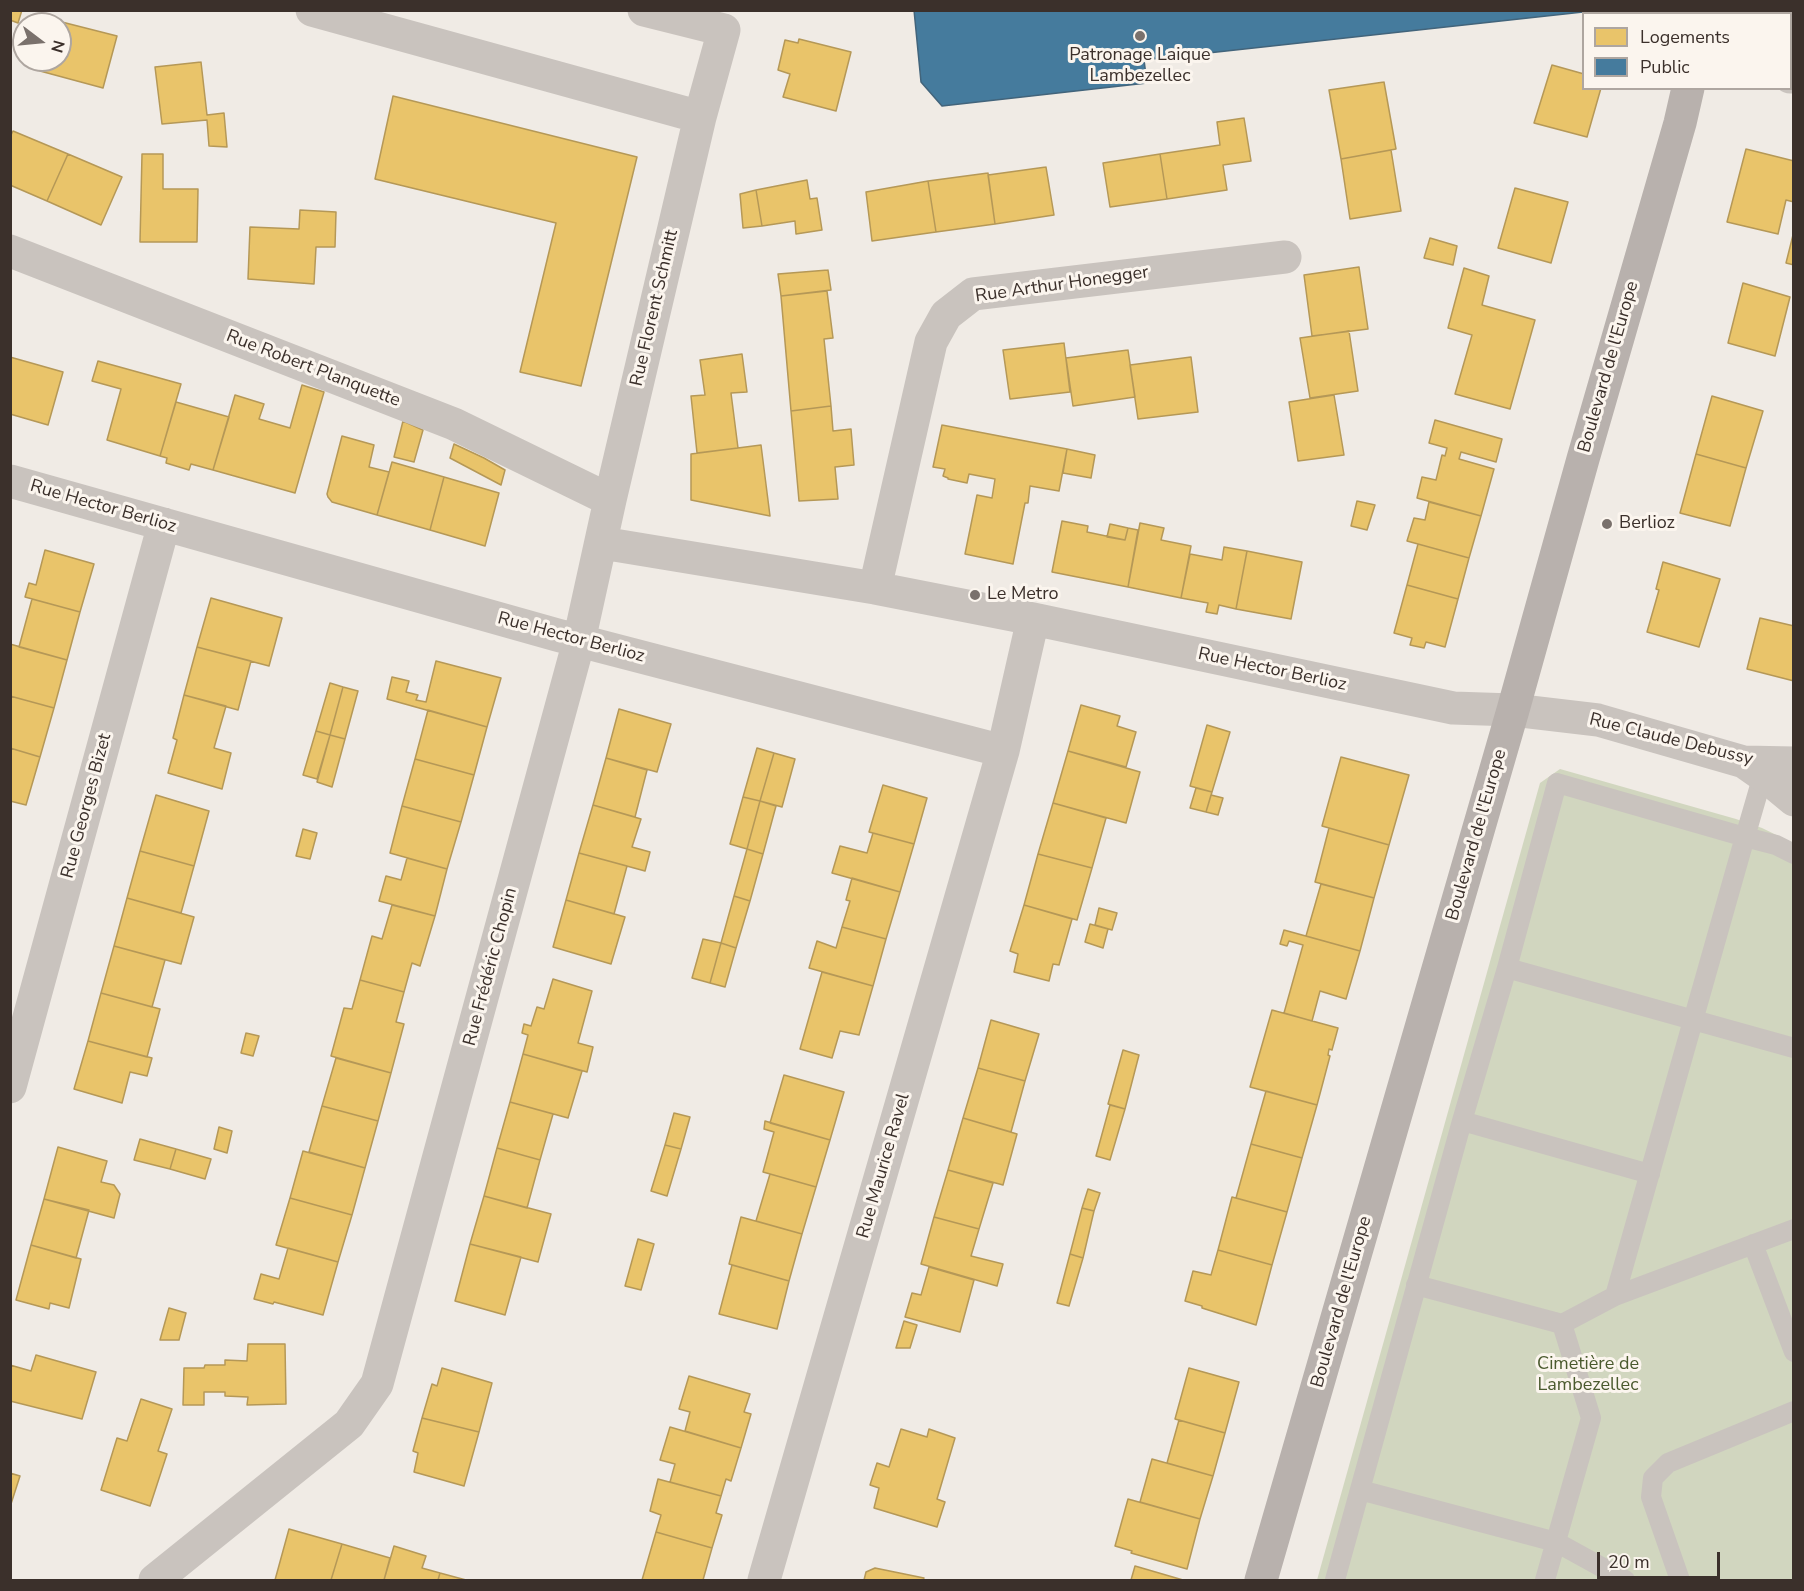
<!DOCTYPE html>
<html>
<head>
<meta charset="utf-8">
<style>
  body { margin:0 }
  #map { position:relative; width:1804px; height:1591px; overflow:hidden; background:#f0ebe5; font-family:"Nunito Sans",sans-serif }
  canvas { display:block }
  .frame { position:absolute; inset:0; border:12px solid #3b302b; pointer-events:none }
  .legend { position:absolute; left:1582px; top:12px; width:210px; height:78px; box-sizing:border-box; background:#fbf5ee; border:2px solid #aea6a0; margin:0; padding:8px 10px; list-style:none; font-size:18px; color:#3b302b }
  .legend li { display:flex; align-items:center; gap:12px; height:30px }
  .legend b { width:30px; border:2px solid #aea6a0 }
  .north { position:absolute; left:12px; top:12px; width:60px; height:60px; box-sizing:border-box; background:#fbf5ee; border:2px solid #aea6a0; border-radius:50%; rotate:106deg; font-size:16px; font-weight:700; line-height:24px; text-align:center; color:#3b302b }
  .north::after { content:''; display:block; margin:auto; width:21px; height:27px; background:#7a716c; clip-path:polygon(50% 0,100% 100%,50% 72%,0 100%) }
  .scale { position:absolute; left:1597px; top:1552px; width:123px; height:27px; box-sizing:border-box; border:3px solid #3b302b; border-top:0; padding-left:8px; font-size:18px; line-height:21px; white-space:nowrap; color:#3b302b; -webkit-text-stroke:4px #fbf5ee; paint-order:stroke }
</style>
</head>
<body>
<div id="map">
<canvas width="1804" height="1591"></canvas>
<div class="frame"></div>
<ul class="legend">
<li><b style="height:16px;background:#e9c46a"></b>Logements</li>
<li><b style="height:16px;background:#457b9d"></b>Public</li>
</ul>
<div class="north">N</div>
<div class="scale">20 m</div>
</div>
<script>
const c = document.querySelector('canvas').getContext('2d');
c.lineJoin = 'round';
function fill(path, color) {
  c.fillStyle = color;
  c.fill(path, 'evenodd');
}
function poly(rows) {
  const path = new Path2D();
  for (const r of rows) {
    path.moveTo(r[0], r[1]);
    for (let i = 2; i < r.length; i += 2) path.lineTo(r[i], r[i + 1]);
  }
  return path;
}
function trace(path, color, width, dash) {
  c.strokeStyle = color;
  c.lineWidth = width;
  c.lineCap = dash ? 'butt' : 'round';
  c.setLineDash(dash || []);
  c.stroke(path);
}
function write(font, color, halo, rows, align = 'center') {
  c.font = font + ' "Nunito Sans",sans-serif';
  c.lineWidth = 6;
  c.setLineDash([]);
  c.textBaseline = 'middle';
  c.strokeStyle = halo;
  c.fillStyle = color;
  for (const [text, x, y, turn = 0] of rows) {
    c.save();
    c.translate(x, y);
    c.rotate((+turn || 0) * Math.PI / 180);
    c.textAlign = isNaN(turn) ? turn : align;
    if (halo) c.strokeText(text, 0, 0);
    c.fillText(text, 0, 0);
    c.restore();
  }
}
const green = poly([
  [1560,769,1736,819,1762,828,1793,843,1793,1580,1317,1580,1540,783]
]);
const homes = poly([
  [10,10,22,10,18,23,10,20,10,10],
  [54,20,117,36,103,88,40,71,43,60,60,60,60,24,53,24,54,20],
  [799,39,851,52,836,111,783,97,790,74,778,70,785,40,798,43,799,39],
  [201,62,207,115,224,113,227,147,209,146,207,120,162,124,155,67,201,62],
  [1552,65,1584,74,1584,88,1601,88,1587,137,1534,123,1552,65],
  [1384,82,1396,149,1341,159,1329,90,1384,82],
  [393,96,637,157,581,386,520,372,556,223,375,179,393,96],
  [1244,118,1251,161,1223,165,1227,190,1167,199,1160,154,1220,145,1217,122,1244,118],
  [13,131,68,154,47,201,10,185,10,137,13,131],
  [1746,149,1794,161,1794,202,1786,200,1778,234,1727,222,1746,149],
  [1391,150,1401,211,1350,219,1341,159,1391,150],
  [68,154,122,177,101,225,47,201,68,154],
  [142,154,163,154,163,189,198,189,197,242,140,242,142,154],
  [1160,154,1167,199,1110,207,1103,163,1160,154],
  [1046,167,1054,215,995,224,988,175,1046,167],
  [988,173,995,224,936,232,928,181,988,173],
  [807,180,810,199,817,198,822,230,796,234,795,221,762,226,756,190,807,180],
  [928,181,936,232,872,241,866,192,928,181],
  [1515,188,1568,202,1551,263,1498,248,1515,188],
  [756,190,762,226,743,228,740,194,756,190],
  [300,210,336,212,335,247,316,247,314,284,248,279,250,227,299,229,300,210],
  [1794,231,1794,265,1786,263,1794,231],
  [1430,238,1457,246,1453,265,1424,258,1430,238],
  [1359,267,1368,329,1312,336,1304,275,1359,267],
  [1464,268,1489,276,1482,305,1535,320,1510,409,1455,394,1472,335,1448,328,1464,268],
  [828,270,831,290,781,296,778,274,828,270],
  [1743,283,1790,297,1775,356,1728,343,1743,283],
  [827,291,833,338,824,339,831,406,791,411,781,296,827,291],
  [1349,331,1358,391,1310,398,1300,338,1349,331],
  [1064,343,1070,392,1010,399,1003,350,1064,343],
  [1128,350,1135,397,1073,406,1066,358,1128,350],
  [742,354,747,392,731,393,738,448,697,453,691,396,705,395,700,360,742,354],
  [10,357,63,372,48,425,10,414,10,357],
  [1191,357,1198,412,1138,419,1130,365,1191,357],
  [98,361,181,384,160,456,107,440,121,389,92,381,98,361],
  [302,385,324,392,295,493,213,470,235,395,264,404,259,419,290,428,302,385],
  [1334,395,1344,455,1298,461,1289,402,1334,395],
  [1712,396,1763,411,1746,468,1696,454,1712,396],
  [176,402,229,417,213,470,191,464,189,470,166,463,167,458,160,456,176,402],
  [831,406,833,431,851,429,854,465,835,467,838,499,799,501,791,411,831,406],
  [1435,420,1502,439,1496,462,1461,452,1459,459,1494,469,1481,516,1417,498,1422,477,1436,480,1442,455,1445,456,1447,448,1429,443,1435,420],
  [403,421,423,430,414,462,394,457,403,421],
  [942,425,1067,449,1059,491,1030,486,1028,503,1025,503,1013,564,965,554,977,495,992,498,995,479,969,474,967,483,948,479,948,478,943,476,945,469,933,467,942,425],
  [342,436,374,445,369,467,389,472,377,515,332,502,328,497,327,494,342,436],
  [454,444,484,458,505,470,501,485,450,458,454,444],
  [761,445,770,516,691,500,691,454,761,445],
  [1067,449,1095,455,1091,478,1063,473,1067,449],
  [1696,454,1746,468,1730,526,1680,513,1696,454],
  [392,462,444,477,430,530,377,515,392,462],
  [444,477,499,493,485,546,430,530,444,477],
  [1357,501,1375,505,1367,530,1351,526,1357,501],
  [1429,502,1481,516,1469,558,1407,541,1414,518,1425,520,1429,502],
  [1062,521,1088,526,1087,532,1125,540,1128,528,1138,530,1128,587,1052,572,1062,521],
  [1140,523,1164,528,1161,540,1191,546,1181,598,1128,587,1140,523],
  [1110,524,1128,528,1125,540,1107,537,1110,524],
  [1418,544,1469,558,1458,599,1407,585,1418,544],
  [1224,547,1247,551,1236,609,1219,605,1217,614,1206,612,1208,603,1181,598,1190,554,1222,560,1224,547],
  [45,550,94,564,80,612,25,597,29,583,36,585,45,550],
  [1247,551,1302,562,1291,619,1236,609,1247,551],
  [1663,562,1720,579,1699,647,1647,632,1659,590,1656,589,1663,562],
  [1407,585,1458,599,1445,647,1426,642,1424,648,1410,645,1412,638,1394,633,1407,585],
  [211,598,282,618,269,666,197,647,211,598],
  [32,599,80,612,67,660,19,647,32,599],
  [1760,618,1794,626,1794,681,1747,669,1760,618],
  [10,644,67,660,54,708,10,696,10,644],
  [197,647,251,661,238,710,184,695,197,647],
  [436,661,501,678,487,727,387,699,392,677,409,681,406,692,418,695,416,700,426,702,436,661],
  [330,683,343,687,330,735,316,731,330,683],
  [343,687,358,691,345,739,330,735,343,687],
  [184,695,226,706,214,748,231,753,222,789,168,773,177,740,173,738,184,695],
  [10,696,54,708,40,757,10,748,10,696],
  [1081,705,1120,716,1117,726,1136,732,1126,767,1068,751,1081,705],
  [619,709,671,724,657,772,606,758,619,709],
  [428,710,487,727,474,775,415,759,428,710],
  [1207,725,1230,732,1212,792,1190,786,1207,725],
  [316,731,330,735,317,779,303,775,316,731],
  [330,735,345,739,332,787,317,782,330,735],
  [10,748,40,757,26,805,10,801,10,748],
  [757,748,774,753,760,801,743,797,757,748],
  [1068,751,1140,772,1126,823,1053,803,1068,751],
  [774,753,795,759,782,807,760,801,774,753],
  [1341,757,1409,775,1389,845,1322,826,1341,757],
  [606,758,647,770,635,817,593,805,606,758],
  [415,759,474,775,461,822,402,806,415,759],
  [883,785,927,798,914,844,869,832,883,785],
  [1196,788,1212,792,1206,812,1190,808,1196,788],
  [156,795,209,811,194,866,140,851,156,795],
  [1211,795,1223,798,1218,815,1206,812,1211,795],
  [743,797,760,801,747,849,730,844,743,797],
  [760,801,776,806,763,854,747,849,760,801],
  [1053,803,1106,818,1092,868,1038,854,1053,803],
  [593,805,641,819,632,847,650,852,645,871,579,853,593,805],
  [402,806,461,822,447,869,390,853,402,806],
  [1329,828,1389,845,1374,898,1315,882,1329,828],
  [303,829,317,833,310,859,296,856,303,829],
  [873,833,914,844,900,892,832,873,840,846,867,853,873,833],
  [747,849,763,854,750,901,734,896,747,849],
  [140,851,194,866,181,913,127,898,140,851],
  [579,853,627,866,614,914,566,900,579,853],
  [1038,854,1092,868,1077,920,1024,905,1038,854],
  [407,858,447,869,435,916,379,901,386,876,401,880,407,858],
  [852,878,900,892,886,939,842,927,850,901,846,900,852,878],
  [1321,884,1374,898,1360,951,1306,936,1321,884],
  [734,896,750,901,736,948,721,943,734,896],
  [127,898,194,917,181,964,114,946,127,898],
  [566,900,625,917,611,964,553,947,566,900],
  [392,905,435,916,420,966,412,963,404,992,360,980,372,936,382,939,392,905],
  [1024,905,1072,919,1059,965,1053,964,1049,981,1014,972,1018,954,1010,951,1024,905],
  [1099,908,1117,913,1112,930,1095,925,1099,908],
  [1090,924,1108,929,1103,948,1085,942,1090,924],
  [842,927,886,939,873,986,809,968,817,941,836,948,842,927],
  [1284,930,1360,951,1346,999,1320,991,1312,1021,1284,1013,1303,945,1289,941,1287,946,1280,944,1284,930],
  [703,939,721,943,710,983,692,978,703,939],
  [721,943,736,948,725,987,710,983,721,943],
  [114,946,165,960,152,1007,101,993,114,946],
  [822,972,873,986,859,1035,840,1031,832,1058,800,1049,822,972],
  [553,979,592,991,578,1043,593,1047,587,1072,523,1054,528,1035,522,1033,524,1024,531,1026,537,1007,544,1009,553,979],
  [360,980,404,992,396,1022,404,1024,391,1073,331,1056,344,1008,352,1009,360,980],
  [101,993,160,1009,147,1057,88,1041,101,993],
  [1272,1010,1338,1028,1332,1050,1329,1049,1328,1055,1330,1056,1317,1105,1250,1087,1272,1010],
  [991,1020,1039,1034,1025,1081,978,1068,991,1020],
  [246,1033,259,1036,253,1056,241,1053,246,1033],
  [88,1041,152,1058,147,1076,130,1072,122,1103,74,1089,88,1041],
  [1123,1050,1139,1055,1125,1109,1108,1104,1123,1050],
  [523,1054,582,1071,568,1118,510,1102,523,1054],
  [336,1058,391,1073,378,1121,322,1106,336,1058],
  [978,1068,1025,1081,1011,1132,963,1118,978,1068],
  [784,1075,844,1092,830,1140,770,1123,784,1075],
  [1266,1091,1317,1105,1302,1158,1251,1144,1266,1091],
  [510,1102,553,1114,540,1160,497,1148,510,1102],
  [1110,1105,1125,1109,1110,1160,1096,1156,1110,1105],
  [322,1106,378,1121,365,1168,309,1152,322,1106],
  [674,1113,690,1117,681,1149,665,1145,674,1113],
  [963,1118,1017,1134,1003,1185,948,1170,963,1118],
  [765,1121,830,1140,816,1187,763,1172,774,1132,764,1129,765,1121],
  [219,1127,232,1131,227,1153,214,1149,219,1127],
  [140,1139,176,1149,170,1169,134,1160,140,1139],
  [1251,1144,1302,1158,1287,1212,1236,1198,1251,1144],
  [665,1145,681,1149,667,1196,651,1191,665,1145],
  [58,1147,107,1161,101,1182,114,1185,120,1194,114,1218,44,1199,58,1147],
  [497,1148,540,1160,527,1208,484,1196,497,1148],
  [176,1149,211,1159,205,1179,170,1169,176,1149],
  [303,1151,365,1168,352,1215,290,1198,303,1151],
  [948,1170,993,1183,979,1229,934,1217,948,1170],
  [770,1174,816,1187,802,1234,756,1221,770,1174],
  [1088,1189,1100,1193,1094,1211,1082,1208,1088,1189],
  [484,1196,551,1214,538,1262,470,1244,484,1196],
  [1232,1197,1287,1212,1272,1265,1218,1250,1232,1197],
  [290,1198,352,1215,338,1262,276,1245,290,1198],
  [44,1199,89,1210,76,1258,31,1245,44,1199],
  [1082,1208,1094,1211,1083,1258,1070,1254,1082,1208],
  [741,1217,802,1234,789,1281,729,1264,741,1217],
  [934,1217,979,1229,971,1256,1003,1264,997,1286,921,1264,934,1217],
  [638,1239,654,1244,641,1290,625,1286,638,1239],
  [470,1244,521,1257,505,1315,455,1301,470,1244],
  [31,1245,81,1259,69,1308,50,1303,49,1309,16,1300,31,1245],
  [288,1248,338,1262,323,1315,274,1302,273,1304,254,1299,261,1274,279,1279,288,1248],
  [1218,1250,1272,1265,1256,1325,1202,1308,1202,1306,1185,1301,1193,1271,1211,1275,1218,1250],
  [1070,1254,1083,1258,1069,1306,1057,1303,1070,1254],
  [732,1265,789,1281,777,1329,719,1314,732,1265],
  [929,1267,974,1280,960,1332,905,1317,912,1293,921,1295,929,1267],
  [169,1308,186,1313,179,1340,160,1340,169,1308],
  [904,1321,917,1325,910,1348,896,1348,904,1321],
  [248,1344,285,1344,286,1404,247,1405,248,1397,225,1396,225,1392,204,1392,204,1405,183,1405,184,1368,204,1368,205,1365,225,1365,225,1360,247,1361,248,1344],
  [36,1355,96,1372,82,1419,10,1401,10,1365,31,1371,36,1355],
  [442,1368,492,1383,479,1432,422,1418,432,1384,437,1386,442,1368],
  [1189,1368,1239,1382,1225,1433,1175,1419,1189,1368],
  [689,1376,750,1394,744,1412,751,1414,741,1448,685,1431,690,1412,679,1409,689,1376],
  [141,1399,172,1409,158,1451,167,1454,150,1506,101,1490,117,1438,127,1441,141,1399],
  [422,1418,479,1432,464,1486,414,1472,418,1453,413,1451,422,1418],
  [1179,1420,1225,1433,1213,1476,1167,1463,1179,1420],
  [670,1427,741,1448,731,1481,726,1479,721,1496,670,1482,675,1464,660,1460,670,1427],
  [901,1429,927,1437,929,1429,955,1438,937,1499,945,1502,937,1527,874,1508,879,1488,870,1485,877,1463,889,1467,901,1429],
  [1152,1459,1213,1476,1200,1519,1140,1502,1152,1459],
  [10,1473,20,1476,10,1507,10,1473],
  [658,1479,721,1496,716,1513,722,1515,712,1548,656,1532,661,1515,650,1511,658,1479],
  [1128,1499,1200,1519,1187,1569,1131,1553,1132,1551,1115,1546,1128,1499],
  [289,1529,342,1544,331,1580,275,1580,289,1529],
  [656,1532,712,1548,703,1580,642,1580,656,1532],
  [342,1544,390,1558,384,1580,331,1580,342,1544],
  [394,1546,426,1556,422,1568,440,1573,438,1580,384,1580,394,1546],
  [1135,1566,1183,1580,1131,1580,1135,1566],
  [875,1568,924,1578,923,1580,864,1580,866,1572,875,1568],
  [440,1573,466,1580,438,1580,440,1573]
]);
const public = poly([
  [914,10,1583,10,1583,12,1144,60,1147,83,942,106,921,82,914,10]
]);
const service = poly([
  [1763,775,1745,837,1776,845,1794,854],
  [1507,968,1794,1048],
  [1462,1121,1650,1174],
  [1753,1244,1794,1352],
  [1416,1285,1562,1324],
  [1615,1296,1794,1229],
  [1360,1490,1556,1542,1625,1580],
  [1335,1580,1462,1121,1507,968,1557,783,1745,837,1615,1296,1562,1324,1591,1418,1545,1580],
  [1680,1580,1651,1497,1653,1478,1668,1463,1794,1411]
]);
const minor = poly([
  [312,10,700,117],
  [1790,77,1794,77],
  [10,251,454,424,610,500],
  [10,481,557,635,1003,751],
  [602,543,875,588,1033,619,1453,708,1513,710,1598,720,1744,762,1794,763],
  [875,588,931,342,946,315,973,294,1285,257],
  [1744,762,1771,781,1794,800],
  [10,1087,164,524],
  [155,1580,349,1424,377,1384,579,641,610,500,700,117,724,30,644,10],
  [764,1580,1003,751,1033,619]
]);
const primary = poly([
  [1261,1580,1513,710,1583,459,1680,123,1688,88]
]);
const markers = [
  [1140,36,6,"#7a716c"],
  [1607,524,6,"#7a716c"],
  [975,595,6,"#7a716c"]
];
const poiNames = [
  ["Patronage Laique",1140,56,"center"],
  ["Lambezellec",1140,77,"center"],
  ["Berlioz",1619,524],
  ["Le Metro",987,595]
];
const streetNames = [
  ["Rue Arthur Honegger",1062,285,-8],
  ["Rue Florent Schmitt",655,308,-77],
  ["Boulevard de l'Europe",1609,367,-74],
  ["Rue Robert Planquette",313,369,21],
  ["Rue Hector Berlioz",103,507,16],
  ["Rue Hector Berlioz",571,638,15],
  ["Rue Hector Berlioz",1272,670,12],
  ["Rue Claude Debussy",1671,740,14],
  ["Rue Georges Bizet",87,806,-75],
  ["Boulevard de l'Europe",1477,835,-74],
  ["Rue Frédéric Chopin",491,967,-75],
  ["Rue Maurice Ravel",884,1166,-74],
  ["Boulevard de l'Europe",1342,1302,-74]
];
const parkNames = [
  ["Cimetière de",1588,1365],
  ["Lambezellec",1588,1386]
];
fill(green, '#d1d6bf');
fill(homes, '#e9c46a');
trace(homes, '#b59857', 1.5);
fill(public, '#457b9d');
trace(public, '#42647b', 1.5);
trace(service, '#c9c3be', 20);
trace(minor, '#c9c3be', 33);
trace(primary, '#b8b1ad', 33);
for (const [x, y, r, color] of markers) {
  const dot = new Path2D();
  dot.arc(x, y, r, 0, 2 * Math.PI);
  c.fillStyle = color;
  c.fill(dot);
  trace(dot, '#fbf5ee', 2);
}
write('18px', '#3b302b', '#fbf5ee', poiNames, 'left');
write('18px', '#3b302b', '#fbf5ee', streetNames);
write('18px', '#4a5a2e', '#fbf5ee', parkNames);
</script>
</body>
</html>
